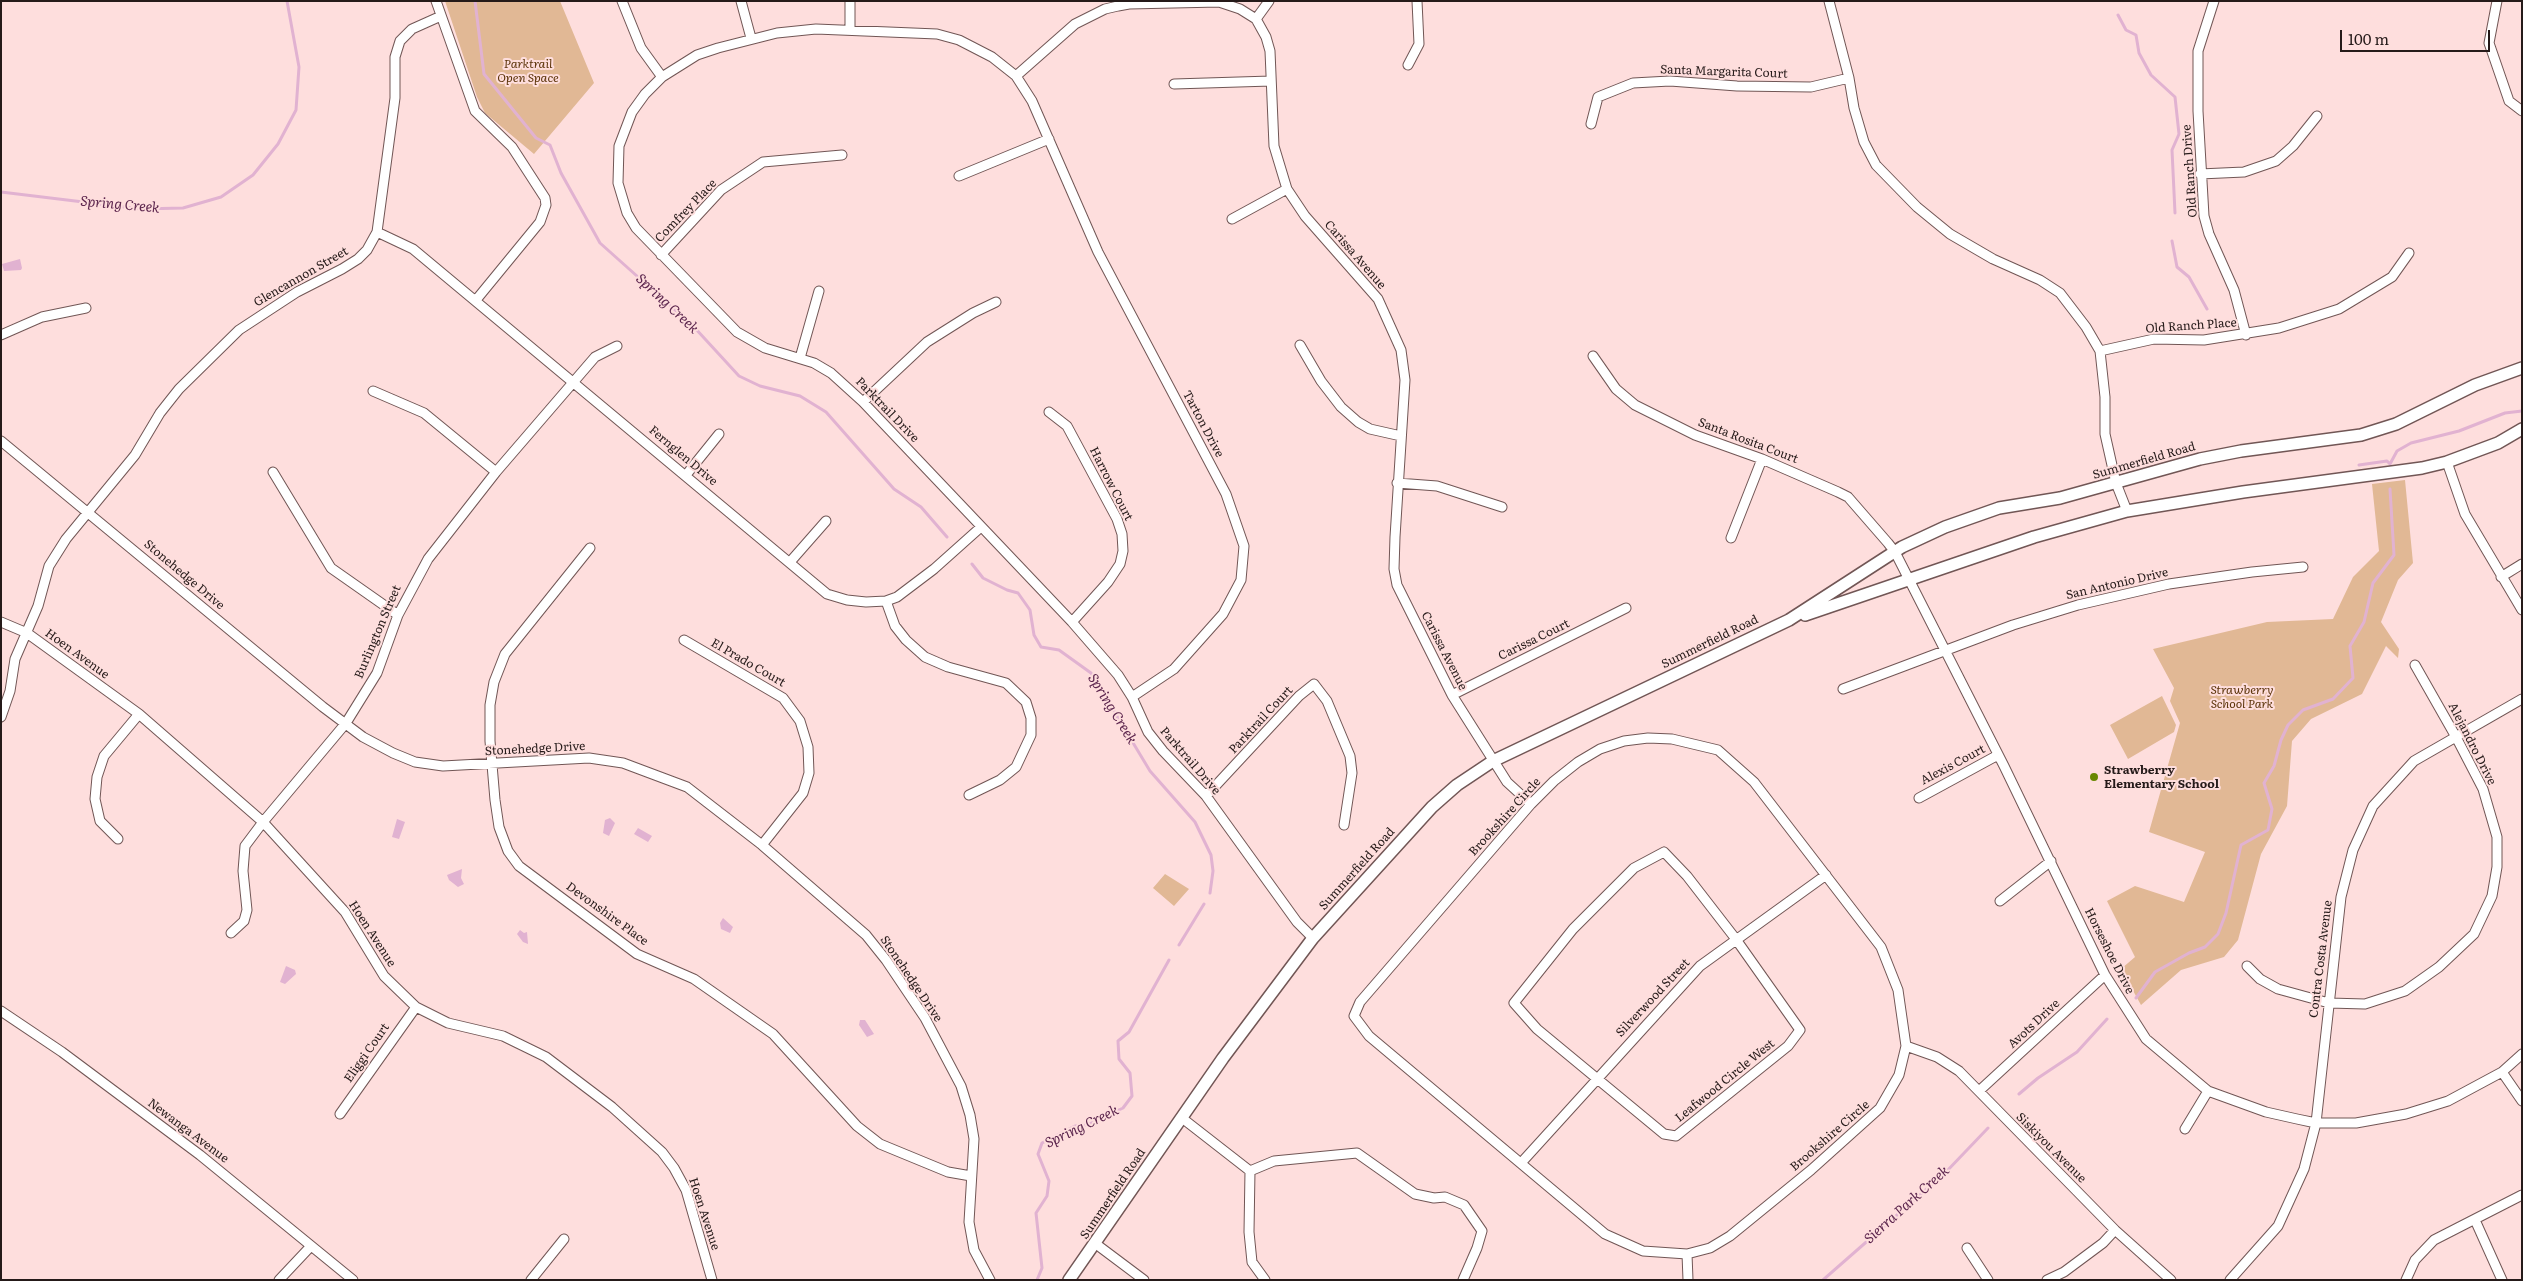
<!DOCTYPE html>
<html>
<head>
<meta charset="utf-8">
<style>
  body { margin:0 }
  #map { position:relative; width:2523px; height:1281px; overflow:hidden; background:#fededd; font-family:Literata,serif }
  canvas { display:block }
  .frame { position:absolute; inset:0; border:2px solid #251a19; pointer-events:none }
  .scale { position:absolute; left:2340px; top:30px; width:150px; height:22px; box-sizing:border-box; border:2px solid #251a19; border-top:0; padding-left:6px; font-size:15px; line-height:18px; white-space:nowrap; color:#251a19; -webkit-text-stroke:4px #fededd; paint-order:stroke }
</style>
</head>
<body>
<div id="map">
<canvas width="2523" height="1281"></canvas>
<div class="frame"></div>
<div class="scale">100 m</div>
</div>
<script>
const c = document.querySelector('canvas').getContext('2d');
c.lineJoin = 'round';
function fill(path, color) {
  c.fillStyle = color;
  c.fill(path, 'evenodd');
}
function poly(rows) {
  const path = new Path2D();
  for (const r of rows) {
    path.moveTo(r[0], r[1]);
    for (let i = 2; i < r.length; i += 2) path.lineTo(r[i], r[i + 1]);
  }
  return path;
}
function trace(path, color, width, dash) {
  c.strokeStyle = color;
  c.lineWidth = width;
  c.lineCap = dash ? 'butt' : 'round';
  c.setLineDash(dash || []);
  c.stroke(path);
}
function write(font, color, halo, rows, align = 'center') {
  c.font = font + ' Literata,serif';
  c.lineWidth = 4;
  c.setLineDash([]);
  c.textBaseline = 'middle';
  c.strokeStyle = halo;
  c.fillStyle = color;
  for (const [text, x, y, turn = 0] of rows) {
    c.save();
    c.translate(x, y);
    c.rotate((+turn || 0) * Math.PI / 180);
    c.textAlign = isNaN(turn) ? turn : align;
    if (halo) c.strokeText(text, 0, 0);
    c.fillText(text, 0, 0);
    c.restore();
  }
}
const green = poly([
  [445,1,560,1,594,83,534,154,485,113,477,97],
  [2405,480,2413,563,2398,580,2381,622,2399,649,2398,658,2386,646,2362,694,2311,719,2292,741,2287,806,2261,854,2238,940,2224,957,2181,970,2141,1005,2121,969,2135,957,2107,901,2135,886,2184,902,2205,852,2149,832,2180,723,2170,701,2174,688,2153,649,2267,622,2333,619,2353,577,2379,551,2372,484],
  [2162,696,2176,725,2174,732,2128,759,2110,725],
  [1165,874,1189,889,1174,906,1153,888]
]);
const water = poly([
  [20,259,22,268,21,270,4,271,2,264],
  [610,818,615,823,609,836,603,833,605,820],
  [397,819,405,822,399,839,392,837],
  [638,828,652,836,648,842,634,834],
  [462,869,461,878,464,884,458,887,449,880,447,875],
  [723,918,733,927,730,933,721,929,720,923],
  [520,930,524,933,527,932,528,944,523,942,517,934],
  [286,966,295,970,296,974,285,984,280,982],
  [860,1020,865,1020,874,1034,867,1037,859,1025]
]);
const stream = poly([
  [475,1,484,74,536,138,550,145,561,173,600,243,694,327,739,376,760,386,800,396,826,412,894,489,921,507,947,537],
  [2118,15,2126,30,2136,35,2139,53,2151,75,2175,97,2179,134,2172,150,2175,213],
  [1,192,141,209,183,208,221,197,253,175,278,144,296,110,299,67,287,1],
  [2172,241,2177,267,2189,277,2207,309],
  [2359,465,2387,461,2390,464,2397,451,2411,443,2459,431,2505,413,2522,411],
  [972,564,983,578,1007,590,1018,593,1030,610,1034,635,1041,647,1059,650,1091,673,1150,771,1195,822,1211,855,1213,871,1210,893],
  [1179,945,1204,904],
  [2136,998,2155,972,2189,953,2205,947,2218,934,2226,913,2241,845,2268,830,2272,809,2264,783,2274,766,2281,740,2288,725,2303,710,2333,699,2353,678,2350,646,2364,622,2373,583,2394,555,2390,489],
  [2019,1094,2038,1078,2077,1052,2107,1019],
  [1037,1280,1042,1268,1036,1213,1047,1196,1049,1181,1038,1154,1042,1143,1075,1126,1087,1125,1123,1108,1132,1096,1130,1073,1119,1059,1118,1041,1129,1032,1169,960],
  [1823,1280,1945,1173,1988,1128]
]);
const street = poly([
  [436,1,475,111,512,147,545,198,546,205,540,222,476,300],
  [622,1,641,48,662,77],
  [741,1,751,38],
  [1829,1,1849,78,1854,108,1864,142,1876,165,1917,207,1950,234,1993,259,2040,280,2060,293,2086,327,2100,351,2105,397,2105,434,2116,483,2127,511],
  [2214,1,2198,51,2198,111,2204,216,2209,234,2234,290,2246,335],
  [2497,1,2489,43,2509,101,2522,111],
  [1256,19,1269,1],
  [850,29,850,1],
  [1408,65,1419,44,1417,1],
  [1016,76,1075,24,1105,9,1118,6,1129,4,1219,2,1240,9,1256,19,1266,37,1270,51,1274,146,1287,189,1305,216,1378,299,1401,350,1405,380,1395,537,1394,569,1397,585,1452,695,1507,782,1531,804],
  [1174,84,1271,81],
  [1591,124,1598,97,1633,83,1670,81,1737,86,1811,87,1849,78],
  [2200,174,2244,172,2276,161,2293,146,2317,116],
  [959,176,1049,139],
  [1232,219,1287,189],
  [377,232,413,249,827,594,847,600,866,602,886,601,897,597,934,569,981,527],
  [661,255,721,190,763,162,842,155],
  [1,335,42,317,86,308],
  [1300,345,1321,381,1341,407,1358,422,1370,429,1401,436],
  [2100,351,2154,339,2204,340,2279,328,2339,309,2392,277,2409,253],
  [1593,356,1616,389,1635,405,1695,435,1762,459,1838,492,1848,497,1888,543,1895,552,2004,766,2105,975,2146,1039,2208,1091,2266,1112,2297,1119,2316,1123,2356,1123,2406,1114,2448,1101,2502,1072,2522,1054],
  [800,358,819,291],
  [373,391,424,413,496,472],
  [863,402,927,342,973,313,996,302],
  [1049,412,1067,426,1117,519,1122,534,1123,551,1120,564,1108,582,1072,622],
  [1,441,323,707,363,737,393,753,415,762,443,766,589,758,623,763,687,787,762,845,866,935,886,960,925,1018,961,1086,970,1115,974,1139,969,1222,974,1250,990,1280],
  [2447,462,2465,514,2522,610],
  [273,472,331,568,398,615],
  [686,475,719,434],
  [1397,483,1437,486,1502,507],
  [1731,538,1762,459],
  [590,548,505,654,494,682,490,705,490,741,495,800,499,827,508,851,519,866,637,954,694,979,773,1034,857,1126,880,1144,948,1172,971,1176],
  [790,562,826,521],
  [2501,577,2522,564],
  [886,601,895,626,906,640,925,657,948,667,1006,683,1026,702,1031,718,1031,735,1016,767,1000,780,969,795],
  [1,622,27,633,139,714,263,822,345,912,384,976,416,1007,448,1023,503,1036,546,1057,612,1107,662,1152,674,1168,686,1190,712,1280],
  [684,640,783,698,800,721,808,747,809,773,803,793,762,845],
  [1843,689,2013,625,2078,605,2169,584,2252,572,2303,567],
  [1452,695,1626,608],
  [1132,697,1174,669,1223,614,1241,580,1244,546,1226,494,1098,252,1032,101,1016,76,992,57,959,40,937,34,816,29,777,33,718,48,697,55,662,77,645,94,632,112,619,146,618,183,627,213,636,228,737,332,765,348,814,363,831,373,863,402,1072,622,1118,675,1132,697,1148,732,1163,751,1206,796,1297,922,1313,938],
  [1,717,10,691,15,659,38,606,49,566,66,539,135,455,160,413,179,389,239,330,297,292,342,269,358,259,367,250,377,232,395,98,395,57,400,41,412,29,441,16],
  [1648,738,1672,739,1718,750,1754,782,1881,947,1898,990,1906,1046,1899,1075,1880,1108,1811,1170,1730,1236,1710,1248,1687,1254,1643,1251,1605,1234,1369,1036,1354,1016,1360,1002,1531,804,1554,781,1578,762,1600,749,1624,741,1648,738],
  [1206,796,1299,696,1314,684,1327,701,1350,756,1352,773,1344,825],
  [1919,798,1998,755],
  [118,839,100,821,95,799,97,777,104,756,139,714],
  [1664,852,1687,876,1735,938,1800,1030,1788,1046,1676,1136,1664,1134,1537,1029,1514,1003,1573,929,1634,868,1664,852],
  [2000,901,2051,861],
  [231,933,244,921,247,910,243,871,245,846,263,822,346,723,377,673,398,615,428,559,496,472,595,357,617,346],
  [2247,966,2260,979,2278,989,2329,1003,2365,1004,2405,991,2439,967,2474,934,2492,896,2497,867,2497,837,2483,789,2456,737,2415,665],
  [1,1011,62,1052,200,1155,353,1280],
  [1906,1046,1937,1057,1959,1071,2115,1230,2171,1280],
  [2502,1072,2522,1101],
  [1979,1091,2105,975],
  [340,1114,416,1007],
  [1182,1118,1250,1171],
  [2185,1129,2208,1091],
  [1521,1163,1700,966,1826,875],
  [1250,1171,1274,1161,1357,1153,1415,1194,1434,1198,1445,1197,1464,1205,1482,1231,1477,1248,1463,1280],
  [1250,1171,1249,1232,1252,1262,1265,1280],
  [2475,1220,2502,1280],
  [1096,1244,1144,1280],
  [1967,1248,1988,1280],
  [1687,1254,1688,1280],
  [279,1280,311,1246],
  [531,1280,564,1239],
  [2047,1280,2064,1272,2103,1243,2115,1230],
  [2230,1280,2278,1226,2304,1169,2316,1123,2341,897,2353,850,2373,806,2414,761,2522,699],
  [2406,1280,2415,1260,2434,1240,2522,1195]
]);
const secondary = poly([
  [1805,615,2034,537,2127,511,2243,492,2422,468,2447,462,2498,443,2522,429],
  [1069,1280,1223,1058,1313,938,1432,807,1457,785,1493,761,1789,620,1902,547,1945,527,1999,508,2060,498,2200,459,2241,451,2361,435,2396,424,2475,385,2522,368]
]);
const markers = [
  [2094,777,5,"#688700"]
];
const parkNames = [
  ["Parktrail",528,64],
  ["Open Space",528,78],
  ["Strawberry",2242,690],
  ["School Park",2242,704]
];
const streetNames = [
  ["Santa Margarita Court",1724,72,2],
  ["Old Ranch Drive",2190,171,-94],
  ["Comfrey Place",686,211,-46],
  ["Carissa Avenue",1355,255,49],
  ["Glencannon Street",301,277,-30],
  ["Old Ranch Place",2191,326,-4],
  ["Parktrail Drive",887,410,46],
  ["Tarton Drive",1203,424,62],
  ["Santa Rosita Court",1748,441,21],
  ["Fernglen Drive",683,456,40],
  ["Summerfield Road",2144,461,-16],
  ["Harrow Court",1111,484,63],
  ["Stonehedge Drive",184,575,40],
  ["San Antonio Drive",2117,584,-13],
  ["Burlington Street",378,632,-67],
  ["Carissa Court",1534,640,-26],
  ["Summerfield Road",1710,642,-26],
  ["Carissa Avenue",1444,651,63],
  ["Hoen Avenue",77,654,36],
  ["El Prado Court",748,663,30],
  ["Parktrail Court",1261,720,-47],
  ["Alejandro Drive",2472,744,63],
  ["Stonehedge Drive",535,749,-3],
  ["Parktrail Drive",1190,761,49],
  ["Alexis Court",1953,765,-28],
  ["Brookshire Circle",1505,817,-48],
  ["Summerfield Road",1357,869,-48],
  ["Devonshire Place",607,914,36],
  ["Hoen Avenue",372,934,57],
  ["Horseshoe Drive",2109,951,63],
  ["Contra Costa Avenue",2321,959,-83],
  ["Stonehedge Drive",911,979,56],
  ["Silverwood Street",1653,998,-47],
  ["Avots Drive",2034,1024,-43],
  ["Eliggi Court",367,1053,-55],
  ["Leafwood Circle West",1725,1081,-39],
  ["Newanga Avenue",188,1131,37],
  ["Brookshire Circle",1830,1136,-41],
  ["Siskiyou Avenue",2051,1148,45],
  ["Summerfield Road",1113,1194,-56],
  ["Hoen Avenue",704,1214,72]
];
const poiNames = [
  ["Strawberry",2104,770],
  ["Elementary School",2104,784]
];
const waterNames = [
  ["Spring Creek",120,205,5],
  ["Spring Creek",667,304,43],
  ["Spring Creek",1112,709,58],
  ["Spring Creek",1082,1127,-26],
  ["Sierra Park Creek",1907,1205,-42]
];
fill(green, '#e1b895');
fill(water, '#e1b2d1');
trace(stream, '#e1b2d1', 3);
trace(street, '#715655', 11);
trace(secondary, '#715655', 14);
trace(street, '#fff', 9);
trace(secondary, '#fff', 11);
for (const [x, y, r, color] of markers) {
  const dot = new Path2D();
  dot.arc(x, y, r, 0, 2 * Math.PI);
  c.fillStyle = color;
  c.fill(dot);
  trace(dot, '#fededd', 2);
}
write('italic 12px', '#5c340a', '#fededd', parkNames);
write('12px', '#251a19', '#fededd', streetNames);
write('bold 12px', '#251a19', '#fededd', poiNames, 'left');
write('italic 14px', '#5d264e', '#fededd', waterNames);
</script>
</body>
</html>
